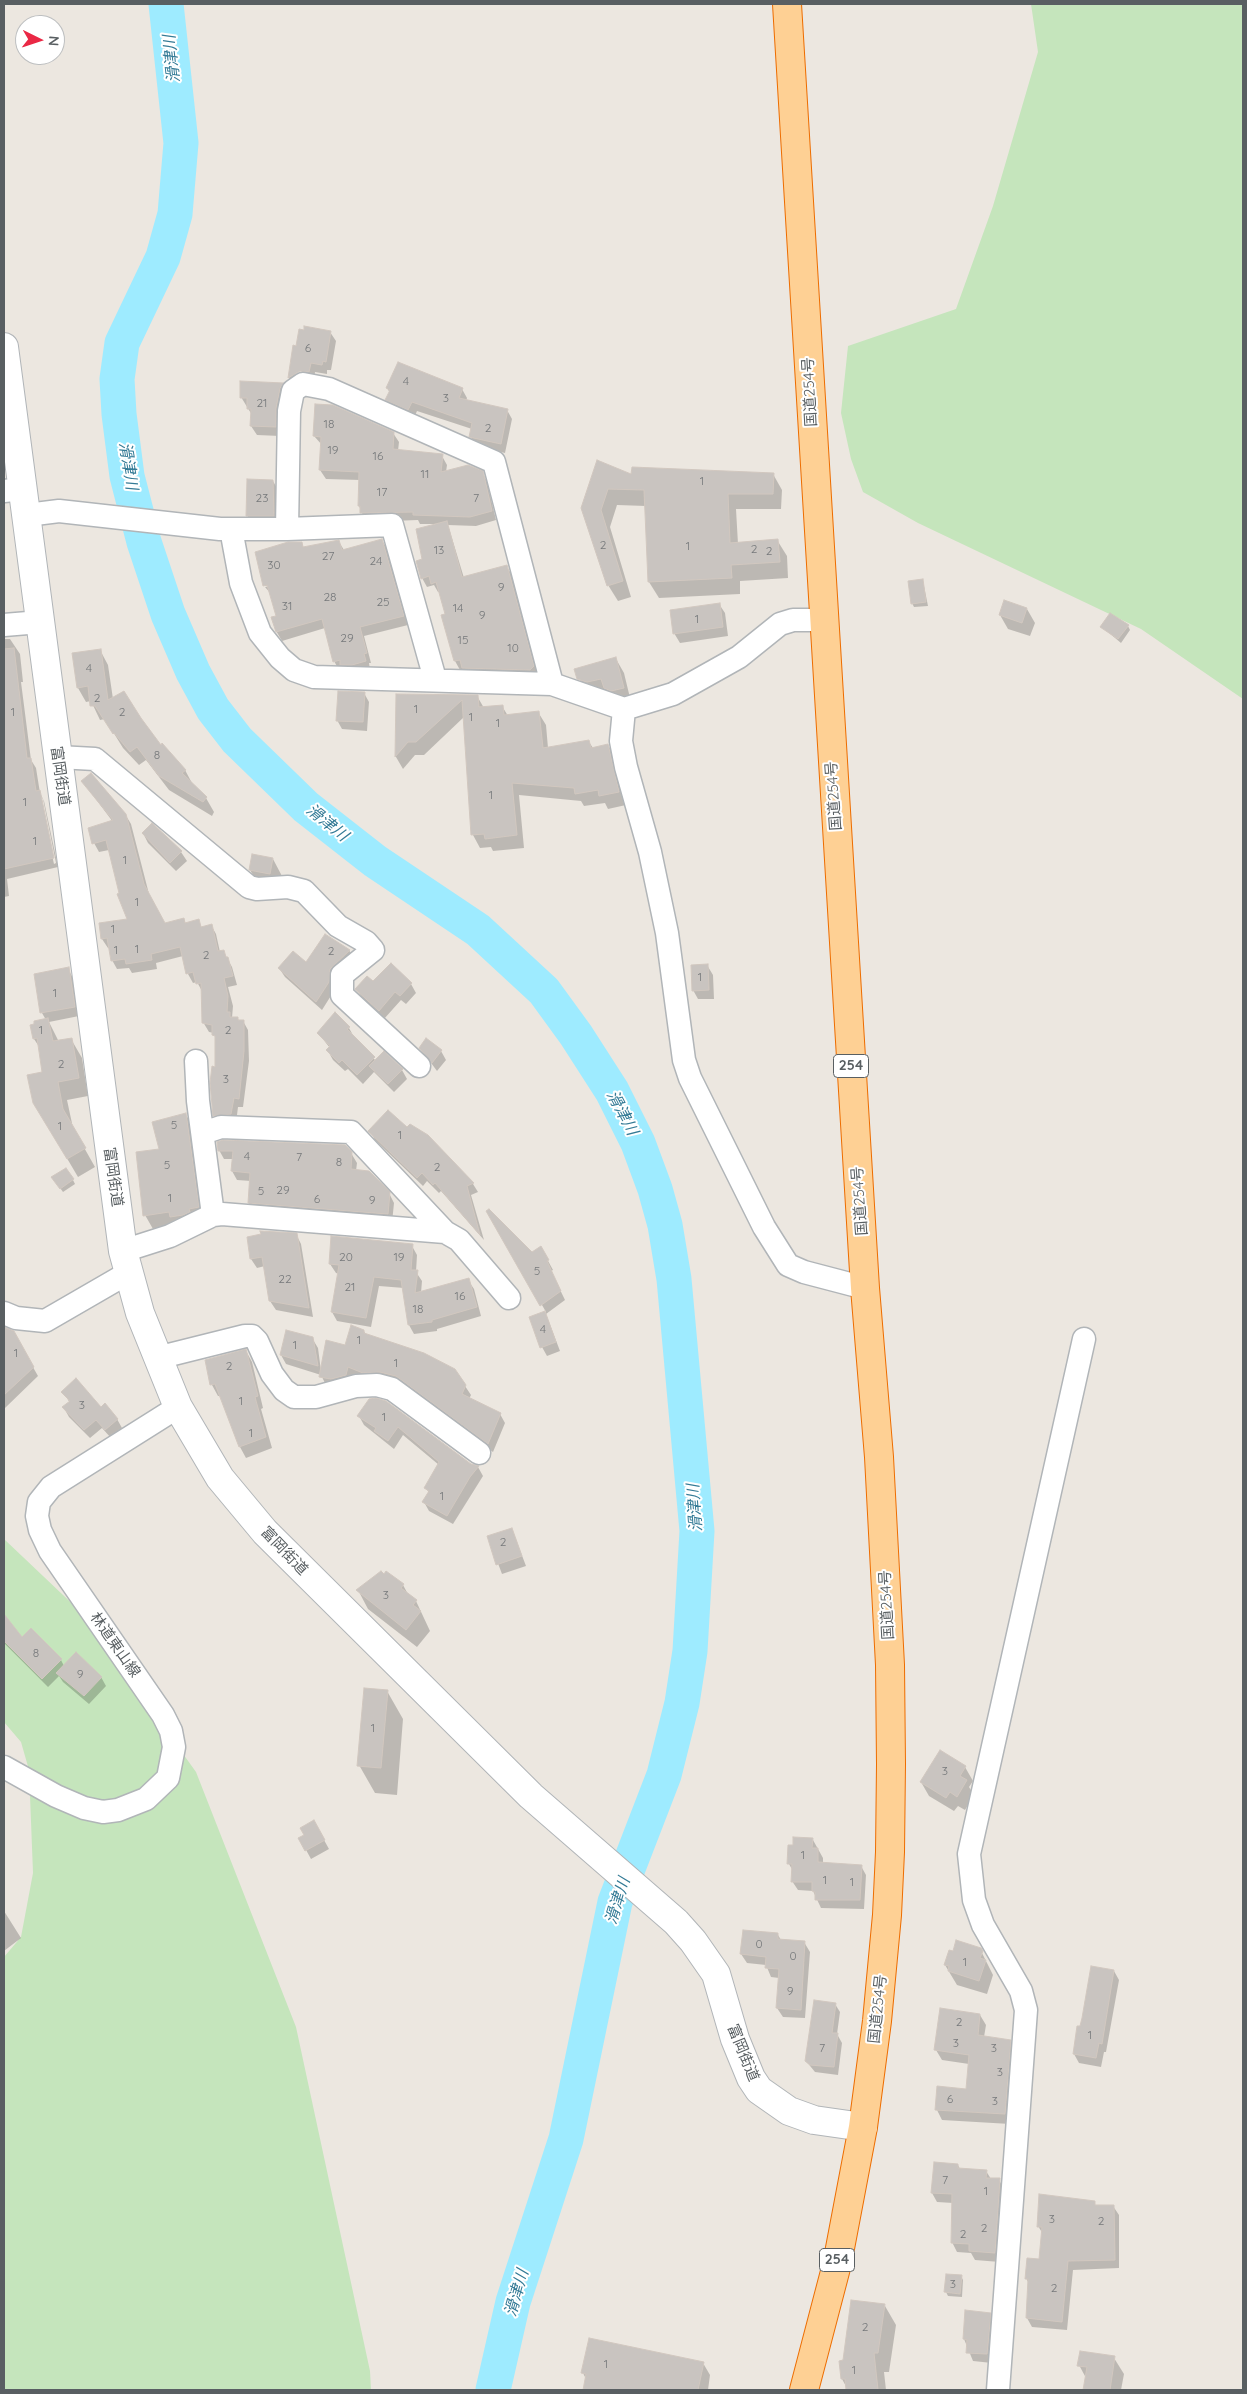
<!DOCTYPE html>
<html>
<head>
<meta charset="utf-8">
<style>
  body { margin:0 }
  #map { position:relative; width:1247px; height:2394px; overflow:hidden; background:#ece7e0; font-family:Quicksand,sans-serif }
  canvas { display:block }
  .frame { position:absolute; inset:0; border:5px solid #595f62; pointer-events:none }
  .north { position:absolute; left:15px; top:15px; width:50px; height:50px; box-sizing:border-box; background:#fff; border:1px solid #bdbfc0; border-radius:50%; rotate:94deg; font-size:14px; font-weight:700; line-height:20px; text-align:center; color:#595f62 }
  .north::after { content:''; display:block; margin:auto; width:18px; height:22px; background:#ea2845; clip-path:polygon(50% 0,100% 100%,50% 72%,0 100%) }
</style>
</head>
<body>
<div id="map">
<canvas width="1247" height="2394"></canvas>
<div class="frame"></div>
<div class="north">N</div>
</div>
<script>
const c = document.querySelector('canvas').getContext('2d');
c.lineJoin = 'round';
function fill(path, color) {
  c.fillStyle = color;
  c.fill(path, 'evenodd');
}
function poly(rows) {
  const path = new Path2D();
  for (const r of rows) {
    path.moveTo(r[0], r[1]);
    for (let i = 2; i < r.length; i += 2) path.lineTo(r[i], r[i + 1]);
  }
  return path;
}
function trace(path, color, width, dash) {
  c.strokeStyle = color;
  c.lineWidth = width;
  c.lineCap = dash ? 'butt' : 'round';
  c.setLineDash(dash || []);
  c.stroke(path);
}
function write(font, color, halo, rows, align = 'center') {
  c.font = font + ' Quicksand,"Noto Sans JP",sans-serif';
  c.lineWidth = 4;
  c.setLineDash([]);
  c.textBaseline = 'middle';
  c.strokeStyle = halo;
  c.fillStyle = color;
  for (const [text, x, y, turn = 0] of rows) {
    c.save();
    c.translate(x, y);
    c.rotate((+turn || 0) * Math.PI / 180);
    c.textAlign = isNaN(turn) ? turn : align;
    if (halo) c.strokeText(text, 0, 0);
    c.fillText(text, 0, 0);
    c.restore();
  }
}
const green = poly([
  [1031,4,1243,4,1243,699,1141,629,918,523,863,492,851,459,841,413,848,346,956,309,993,206,1038,52],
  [4,1539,82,1613,196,1772,296,2027,370,2371,371,2390,4,2390,4,1957,21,1937,33,1873,29,1770,21,1742,4,1722]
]);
const shadow = poly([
  [330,332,336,341,331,370,327,370,327,374,315,372,314,381,294,387,289,378,294,347],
  [305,367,306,369,295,376,295,373],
  [283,384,288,393,280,436,257,435,251,426,252,415,241,397],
  [387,388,462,389,467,398,466,401,507,410,512,419,505,453,476,446,470,436,472,429,417,411,414,418,392,409,387,400,390,393],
  [393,433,399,442,398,451,442,456,447,465,446,472,482,472,487,482,496,520,476,526,448,525,464,578,506,566,512,575,538,675,468,677,464,669,460,670,455,661,443,616,447,615,440,592,438,592,434,585,427,587,422,578,437,524,420,524,418,520,366,522,359,506,360,480,326,479,320,470,322,445,314,436],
  [598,461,633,476,773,474,782,490,781,509,736,509,738,544,777,540,787,556,788,578,740,581,740,594,659,598,649,582,646,506,617,505,610,527,631,597,618,601,608,585,582,508],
  [273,481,278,490,279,525,252,524,247,515],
  [382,540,387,549,408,625,364,636,371,663,369,663,370,670,339,670,334,661,325,628,282,641,275,629,277,617,271,594,265,587,274,585,265,586,256,553,301,543,304,548,339,542,344,550],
  [923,581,928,606,914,607,912,603],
  [719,604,725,613,728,636,680,643,674,633],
  [1027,609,1035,623,1030,636,1008,629,1000,615],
  [1128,626,1130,630,1121,643,1102,627],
  [4,639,10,639,20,654,23,682,21,682,31,760,36,768,40,793,44,801,58,867,7,879,9,896,4,897,4,811,11,809,4,782],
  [39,796,43,799,56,863,54,864],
  [100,650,108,665,113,699,140,719,160,746,185,770,193,785,206,798,214,812,212,816,169,790,146,760,139,765,123,748,105,719,100,720,91,701,86,702,78,688],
  [616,659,624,673,631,702,587,693,579,678],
  [364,693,369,702,367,731,342,729,337,720],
  [397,696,477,696,484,708,502,706,508,716,538,712,546,725,548,748,589,742,593,748,608,745,615,758,626,805,608,809,605,803,584,806,581,801,519,795,524,848,493,851,491,847,480,848,473,835,464,717,424,755,415,755,403,769,396,757],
  [83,782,125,814,131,824,149,894,165,924,184,920,186,924,198,921,202,928,211,925,216,934,220,952,223,951,232,967,237,985,228,987,233,1006,232,1018,243,1021,248,1030,249,1061,243,1107,238,1107,236,1123,220,1124,214,1115,216,1039,214,1033,209,1032,203,1022,203,993,197,982,193,983,188,974,183,956,156,963,157,969,132,973,129,968,117,969,112,960,110,948,108,948,102,939,101,924,129,920,109,850,99,852,94,843,113,822],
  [152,825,181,852,187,861,176,871,148,843,143,833],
  [273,859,283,878,261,888,250,870],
  [349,950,354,959,322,1010,285,977,279,968,307,964],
  [391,965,411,984,416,993,406,1004,401,1000,384,1019,362,998,357,989,373,983],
  [707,965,713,975,714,999,698,999,693,990],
  [68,969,73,978,79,1016,49,1022,59,1042,71,1039,82,1058,88,1096,67,1100,73,1128,95,1167,78,1177,45,1121,43,1073,40,1048,34,1039,46,1020,42,1013,35,975],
  [349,1028,354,1037,376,1061,402,1070,407,1079,394,1092,374,1072,363,1084,348,1069,345,1071,333,1060,328,1051,330,1048,318,1033],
  [420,1048,441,1051,446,1060,437,1071],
  [186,1115,194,1128,206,1221,153,1229,145,1215,160,1150],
  [407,1129,428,1136,473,1184,478,1192,471,1195,484,1240,441,1191,439,1193,427,1181,423,1186,375,1140,370,1131],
  [219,1150,351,1153,357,1163,356,1171,389,1193,394,1203,392,1223,254,1212,249,1203,251,1181,237,1180,232,1171,233,1159,224,1159],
  [73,1180,75,1184,63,1192,55,1181],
  [488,1211,532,1253,541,1248,553,1270,551,1271,565,1300,546,1314,560,1351,547,1356,542,1347,531,1317,546,1312],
  [296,1234,301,1244,313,1317,276,1310,270,1301,265,1266,257,1268,251,1259],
  [332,1237,412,1246,417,1255,416,1272,422,1281,421,1293,468,1280,474,1289,481,1316,437,1329,437,1331,414,1334,409,1325,404,1288,379,1286,371,1327,337,1321,332,1312,339,1274,336,1273,330,1264],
  [364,1331,366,1335,465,1386,471,1395,469,1399,500,1414,505,1423,493,1452,402,1385,369,1381,353,1375,350,1384,326,1385,321,1375,286,1364,281,1355,312,1338,318,1348,321,1371],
  [13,1332,38,1376,4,1409,4,1336],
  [246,1351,252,1362,263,1408,261,1409,272,1448,246,1458,240,1447,221,1396,218,1396,212,1385,207,1360],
  [63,1392,101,1408,117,1419,122,1428,111,1438,102,1428,90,1438,69,1417,64,1408,70,1403],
  [369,1400,471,1465,478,1467,483,1476,453,1524,429,1511,424,1502,429,1493,426,1488,439,1465,403,1435,394,1449,364,1425,359,1416],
  [512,1529,526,1566,502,1574,488,1537],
  [403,1585,409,1596,416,1601,430,1631,417,1647,368,1609,358,1590],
  [4,1616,22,1639,61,1660,64,1666,101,1677,106,1686,89,1704,63,1682,59,1676,48,1687,4,1643],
  [387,1691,403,1719,397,1795,375,1793,359,1765],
  [965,1767,973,1781,969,1787,974,1795,965,1810,958,1806,954,1811,929,1796,921,1782],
  [314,1822,329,1849,311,1859,300,1839,305,1835],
  [813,1840,823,1858,823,1864,861,1866,866,1875,864,1909,821,1908,813,1891,798,1890,792,1881,793,1871,789,1864],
  [4,1911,21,1938,4,1951],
  [778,1935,781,1940,804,1942,810,1952,805,2018,783,2017,777,2008,779,1978,771,1977,766,1965,747,1963,741,1954],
  [980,1949,993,1975,987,1994,957,1985,945,1965,954,1953],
  [1114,1971,1119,1980,1106,2052,1104,2052,1101,2067,1079,2063,1074,2054,1081,2028],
  [835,2004,840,2012,837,2034,842,2043,838,2075,815,2072,806,2061],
  [980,2015,986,2025,984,2037,1010,2041,1016,2051,1010,2124,942,2120,937,2110,968,2090,969,2064,942,2060,936,2050],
  [958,2165,960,2169,986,2171,991,2179,999,2180,1004,2189,1000,2262,975,2260,971,2253,957,2252,952,2242,953,2203,937,2202,932,2193],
  [1094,2203,1096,2206,1113,2206,1119,2215,1119,2268,1073,2270,1067,2330,1032,2327,1027,2318,1029,2284,1026,2278,1040,2261,1043,2234,1038,2226],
  [961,2276,963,2280,962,2297,948,2296,946,2292],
  [885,2306,896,2325,889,2372,884,2372,886,2390,848,2390,842,2379,844,2362],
  [990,2314,995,2323,992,2363,973,2361,964,2339],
  [1114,2358,1124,2374,1121,2390,1084,2390,1086,2378,1079,2365],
  [703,2363,710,2375,708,2390,584,2390,586,2379,583,2373]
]);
const river = poly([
  [166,4,181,143,175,214,163,257,122,343,117,379,119,414,127,476,144,542,168,614,193,672,213,709,237,740,306,807,375,861,478,930,544,991,576,1035,612,1091,638,1143,655,1189,665,1225,674,1279,697,1531,690,1651,682,1703,664,1775,615,1902,566,2139,513,2302,493,2390]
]);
const building = poly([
  [304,326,331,331,326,362,323,361,322,365,311,363,309,372,300,371,288,378,293,345,296,346,299,329,304,330,304,326],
  [398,362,463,388,459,398,508,409,501,444,469,437,472,423,412,402,408,410,385,400,390,390,386,388,398,362],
  [240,381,284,383,280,388,276,408,276,427,250,426,251,409,247,409,247,398,240,398,240,381],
  [315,404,333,405,394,432,393,449,443,454,441,472,468,465,483,471,492,511,470,517,413,515,413,512,360,513,360,506,358,506,359,472,319,470,321,437,313,436,315,404],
  [597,460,631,474,632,467,774,473,773,494,728,494,730,543,778,539,780,562,731,565,732,578,648,582,644,490,608,489,601,510,623,581,607,586,581,508,597,460],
  [247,479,273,480,274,516,246,516,247,479],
  [447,521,462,577,507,565,534,666,530,670,462,668,460,660,454,661,441,615,445,614,436,582,431,584,429,576,421,579,416,561,422,559,416,529,447,521],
  [382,539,404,616,360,627,367,653,364,654,366,661,352,665,340,665,340,660,333,662,322,619,276,632,271,617,276,616,267,585,263,586,255,552,288,542,302,542,303,547,339,540,342,550,382,539],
  [923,579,926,602,911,604,908,581,923,579],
  [1004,600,1027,608,1022,623,999,615,1004,600],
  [720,603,723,627,673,634,670,610,720,603],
  [1110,613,1129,625,1118,639,1100,627,1110,613],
  [14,648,27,758,31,758,36,791,40,790,54,858,4,869,4,649,14,648],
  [101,649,108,700,124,691,141,718,161,745,162,743,186,770,182,773,207,797,203,802,159,776,137,747,130,752,114,733,113,734,95,706,90,706,88,686,77,688,72,653,101,649],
  [616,657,624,688,611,691,604,688,601,679,587,682,577,679,574,669,616,657],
  [338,691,365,692,363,722,336,721,338,691],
  [396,694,478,695,479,707,503,705,504,715,539,711,543,748,589,740,591,748,608,744,619,792,599,796,598,790,575,794,574,788,512,783,517,835,485,839,484,834,471,835,462,700,416,742,408,742,395,757,396,694],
  [91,773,126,814,144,884,165,923,184,918,185,923,199,919,201,927,212,924,218,951,224,950,226,957,228,957,233,976,224,978,228,996,227,1012,230,1012,230,1017,238,1017,238,1020,244,1020,244,1051,239,1099,234,1098,231,1114,213,1116,210,1083,212,1066,215,1067,215,1036,212,1035,212,1025,202,1023,201,983,196,984,193,972,186,974,180,947,151,954,152,960,126,964,125,959,111,961,107,938,101,939,99,923,127,919,117,894,119,893,106,840,92,844,88,828,113,820,81,781,91,773],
  [152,823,182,851,170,863,142,833,152,823],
  [252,854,273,858,270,874,249,870,252,854],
  [325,934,350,950,330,969,329,982,316,1002,278,968,293,951,306,962,325,934],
  [391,963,412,983,400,996,395,992,379,1011,355,989,367,976,373,981,391,963],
  [708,964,709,990,692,991,691,965,708,964],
  [69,967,75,1007,40,1013,34,974,69,967],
  [335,1012,350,1027,347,1029,375,1057,357,1075,342,1060,339,1063,326,1050,330,1046,317,1033,335,1012],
  [48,1018,53,1041,72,1038,79,1078,58,1082,63,1109,86,1148,67,1159,33,1103,27,1075,42,1072,37,1038,33,1039,30,1025,34,1024,34,1021,48,1018],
  [426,1038,442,1050,432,1063,419,1048,426,1038],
  [384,1051,403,1069,388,1084,369,1066,384,1051],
  [388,1110,407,1127,410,1124,428,1135,474,1183,467,1186,480,1235,435,1183,433,1185,422,1173,417,1178,368,1131,388,1110],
  [186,1113,199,1207,189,1209,190,1212,183,1215,170,1217,169,1212,143,1216,136,1152,159,1149,152,1122,186,1113],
  [223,1140,345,1145,352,1152,351,1169,369,1171,390,1192,388,1214,248,1203,250,1173,231,1171,233,1151,218,1151,217,1142,223,1140],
  [66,1168,74,1179,60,1189,51,1177,66,1168],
  [489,1209,532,1252,541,1246,549,1260,547,1261,561,1291,540,1306,486,1211,489,1209],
  [260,1231,297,1233,309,1308,269,1301,262,1257,250,1259,247,1237,261,1234,260,1231],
  [331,1236,413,1244,411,1270,418,1270,415,1293,469,1278,477,1307,432,1320,432,1322,408,1325,401,1280,374,1277,366,1318,331,1312,339,1265,329,1264,331,1236],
  [545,1311,556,1342,540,1348,529,1317,545,1311],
  [351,1325,364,1330,364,1333,424,1353,455,1369,466,1385,462,1394,501,1413,488,1444,396,1376,380,1372,363,1373,348,1367,346,1375,331,1379,319,1377,326,1340,345,1345,351,1325],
  [4,1327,14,1331,34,1367,4,1395,4,1327],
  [286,1330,313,1337,318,1366,280,1355,286,1330],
  [246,1349,258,1396,255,1397,266,1437,239,1447,215,1384,210,1385,205,1360,246,1349],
  [76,1378,101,1407,105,1403,118,1419,105,1430,96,1420,84,1430,62,1407,70,1401,61,1392,76,1378],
  [376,1398,386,1401,471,1464,479,1466,470,1477,447,1516,422,1502,429,1491,424,1488,439,1462,398,1427,388,1441,374,1431,376,1428,357,1416,369,1399,376,1398],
  [512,1528,522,1556,496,1565,487,1536,512,1528],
  [381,1571,384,1574,386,1571,404,1584,401,1588,417,1600,413,1605,421,1611,406,1630,356,1590,381,1571],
  [4,1614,22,1637,31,1628,62,1659,42,1679,4,1641,4,1614],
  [76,1652,102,1677,84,1696,56,1673,76,1652],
  [364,1688,388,1690,381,1768,357,1766,364,1688],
  [940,1750,966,1766,960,1776,967,1780,957,1797,950,1792,946,1798,920,1782,940,1750],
  [314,1820,325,1840,305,1851,298,1838,304,1835,300,1828,314,1820],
  [793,1837,813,1838,812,1848,818,1848,818,1862,862,1865,860,1900,815,1900,815,1892,812,1891,812,1882,791,1882,792,1864,787,1864,788,1845,793,1845,793,1837],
  [743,1930,778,1933,778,1939,805,1941,801,2010,776,2008,779,1969,765,1968,766,1957,740,1954,743,1930],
  [956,1940,981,1948,983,1951,980,1958,986,1960,979,1981,948,1971,949,1966,944,1965,949,1950,953,1951,956,1940],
  [1091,1966,1114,1970,1102,2044,1099,2043,1096,2058,1073,2054,1077,2026,1080,2026,1082,2018,1091,1966],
  [814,2000,836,2003,832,2033,838,2033,834,2067,810,2065,805,2061,814,2000],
  [940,2008,980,2014,978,2035,1011,2040,1005,2114,935,2110,937,2086,966,2089,969,2055,934,2050,940,2008],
  [934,2162,958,2164,958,2168,987,2170,986,2178,1000,2178,995,2253,969,2251,969,2244,951,2243,952,2194,931,2193,934,2162],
  [1039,2194,1095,2201,1095,2205,1114,2205,1115,2260,1068,2261,1062,2322,1026,2318,1028,2279,1025,2279,1027,2258,1039,2259,1042,2227,1037,2227,1039,2194],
  [946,2274,962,2275,960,2294,944,2292,946,2274],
  [851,2300,885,2304,878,2353,874,2353,878,2390,846,2390,845,2379,841,2379,839,2361,843,2360,851,2300],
  [965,2310,991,2313,987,2354,966,2353,967,2340,963,2339,965,2310],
  [589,2338,704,2362,698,2390,583,2390,586,2374,581,2373,589,2338],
  [1080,2351,1115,2356,1110,2390,1083,2390,1087,2367,1077,2366,1080,2351]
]);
const minor = poly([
  [4,491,23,489],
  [27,515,59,511,220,529,287,529,289,411,293,391,303,384,329,389,494,462,552,684],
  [231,529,241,583,260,633,280,658,294,670,314,677,552,684,624,709,673,694,739,657,780,624,793,620,823,620],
  [287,529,392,525,435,679],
  [4,625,40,622],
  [624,709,621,741,626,767,650,852,667,933,684,1060,690,1078,764,1227,788,1265,804,1272,865,1288],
  [58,757,95,759,249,887,257,889,288,887,304,891,338,926,366,942,373,950,342,975,342,995,419,1066],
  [196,1061,198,1101,213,1215],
  [203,1133,221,1127,351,1132,445,1232],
  [123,1251,170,1236,213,1215,222,1214,445,1232,459,1240,509,1298],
  [4,1313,16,1318,45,1321,128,1273],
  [157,1358,245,1336,252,1336,257,1341,272,1374,284,1390,294,1397,316,1397,356,1386,377,1385,392,1389,479,1453],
  [4,1767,56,1796,84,1808,103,1812,118,1810,146,1799,168,1778,174,1747,171,1731,163,1715,50,1551,40,1530,37,1516,39,1502,51,1487,178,1407],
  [998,2390,1026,2010,1021,1991,983,1925,974,1900,969,1854,1084,1339]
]);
const tertiary = poly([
  [4,347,123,1251,140,1313,178,1407,220,1478,265,1532,531,1796,676,1922,693,1941,716,1974,735,2039,751,2078,759,2090,789,2111,814,2120,863,2127]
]);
const trunk = poly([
  [787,4,865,1288,879,1457,890,1665,891,1764,890,1852,887,1915,877,2021,863,2127,837,2264,804,2390]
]);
const numberNames = [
  ["6",308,348],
  ["4",406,381],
  ["3",446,398],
  ["21",262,403],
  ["18",329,424],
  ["2",488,428],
  ["19",333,450],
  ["16",378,456],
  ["11",425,474],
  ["1",702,481],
  ["17",382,492],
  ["23",262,498],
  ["7",476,498],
  ["2",603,545],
  ["1",688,546],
  ["2",754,549],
  ["13",439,550],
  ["2",769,551],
  ["27",328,556],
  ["24",376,561],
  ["30",274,565],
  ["9",501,587],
  ["28",330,597],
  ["25",383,602],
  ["31",287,606],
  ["14",458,608],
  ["9",482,615],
  ["1",697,619],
  ["29",347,638],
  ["15",463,640],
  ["10",513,648],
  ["4",89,668],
  ["2",97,698],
  ["1",416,709],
  ["1",13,712],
  ["2",122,712],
  ["1",471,717],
  ["1",498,723],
  ["8",157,755],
  ["1",491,795],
  ["1",25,802],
  ["1",35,841],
  ["1",125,860],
  ["1",137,902],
  ["1",113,929],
  ["1",137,949],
  ["1",116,950],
  ["2",331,951],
  ["2",206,955],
  ["1",700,977],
  ["1",55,993],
  ["1",41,1030],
  ["2",228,1030],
  ["2",61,1064],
  ["3",226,1079],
  ["5",174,1125],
  ["1",60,1126],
  ["1",400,1135],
  ["4",247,1156],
  ["7",299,1157],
  ["8",339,1162],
  ["5",167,1165],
  ["2",437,1167],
  ["29",283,1190],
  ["5",261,1191],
  ["1",170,1198],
  ["6",317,1199],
  ["9",372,1200],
  ["20",346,1257],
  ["19",399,1257],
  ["5",537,1271],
  ["22",285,1279],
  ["21",350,1287],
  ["16",460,1296],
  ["18",418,1309],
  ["4",543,1329],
  ["1",359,1340],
  ["1",295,1345],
  ["1",16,1353],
  ["1",396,1363],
  ["2",229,1366],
  ["1",241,1401],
  ["3",82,1405],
  ["1",384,1417],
  ["1",251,1433],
  ["1",442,1496],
  ["2",503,1542],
  ["3",386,1595],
  ["8",36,1653],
  ["9",80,1674],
  ["1",373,1728],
  ["3",945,1771],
  ["1",803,1855],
  ["1",825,1880],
  ["1",852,1882],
  ["0",759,1944],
  ["0",793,1956],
  ["1",965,1962],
  ["9",790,1991],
  ["2",959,2022],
  ["1",1090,2035],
  ["3",956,2043],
  ["7",822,2048],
  ["3",994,2048],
  ["3",1000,2072],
  ["6",950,2099],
  ["3",995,2101],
  ["7",945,2180],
  ["1",986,2191],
  ["3",1052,2219],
  ["2",1101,2221],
  ["2",984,2228],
  ["2",963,2234],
  ["3",953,2284],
  ["2",1054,2288],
  ["2",865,2327],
  ["1",606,2364],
  ["1",854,2370]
];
const shields = [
  [851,1066,35],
  [837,2260,35]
];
const shieldNames = [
  ["254",851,1066],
  ["254",837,2260]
];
const streetNames = [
  ["国道254号",810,392,-93],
  ["富岡街道",60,776,82],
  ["国道254号",834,796,-94],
  ["富岡街道",113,1177,82],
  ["国道254号",860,1201,-94],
  ["富岡街道",284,1551,46],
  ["国道254号",887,1605,-93],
  ["林道東山線",115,1645,55],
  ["国道254号",878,2009,-84],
  ["富岡街道",743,2053,68]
];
const waterNames = [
  ["滑津川",172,59,-96],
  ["滑津川",128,466,81],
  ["滑津川",327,823,39],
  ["滑津川",622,1113,62],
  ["滑津川",695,1508,-94],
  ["滑津川",618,1901,-73],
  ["滑津川",517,2293,-74]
];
fill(green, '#c5e5bc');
fill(shadow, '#0003');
trace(river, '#9eebff', 35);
fill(building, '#c9c4c0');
trace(building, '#d1c7bf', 1);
trace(minor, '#b1b5b8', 25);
trace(tertiary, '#b1b5b8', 30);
trace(trunk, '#ed6d00', 30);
trace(minor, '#fff', 22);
trace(tertiary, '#fff', 28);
trace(trunk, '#fed094', 28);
write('12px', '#75787a', null, numberNames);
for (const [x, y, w] of shields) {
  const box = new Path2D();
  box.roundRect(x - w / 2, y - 11.5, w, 23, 4);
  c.fillStyle = '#fff';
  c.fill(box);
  trace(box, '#595f62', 1);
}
write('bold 14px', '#595f62', null, shieldNames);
write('15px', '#595f62', '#fff', streetNames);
write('italic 16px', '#347b96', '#fff', waterNames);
</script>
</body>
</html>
